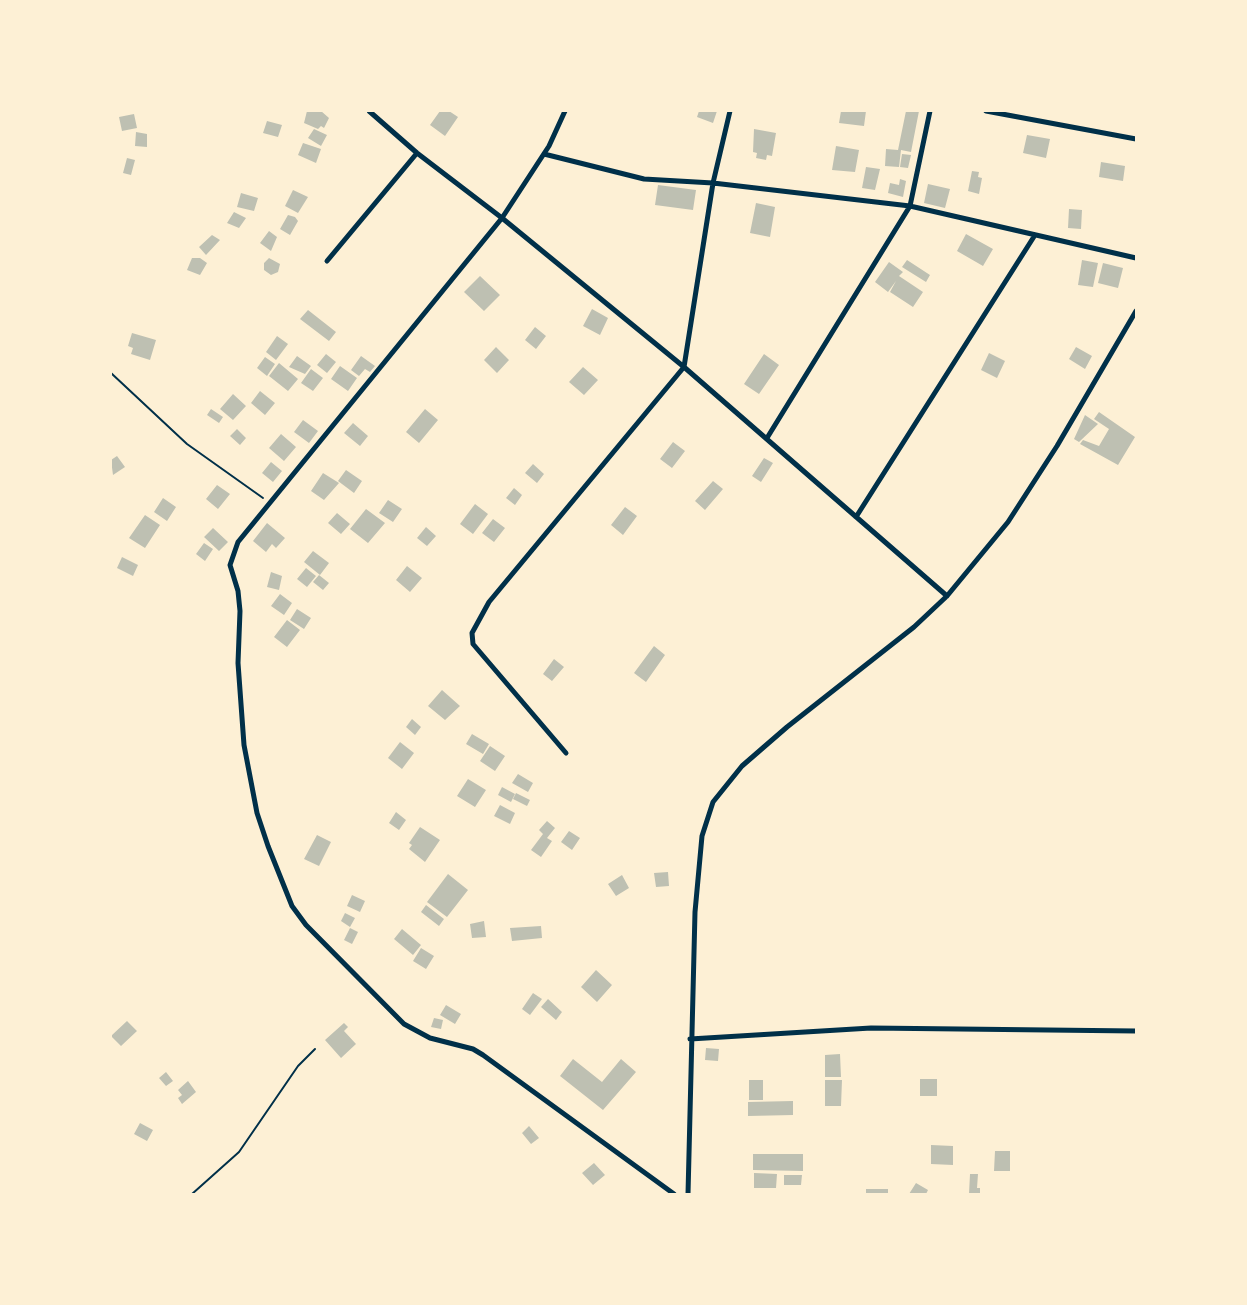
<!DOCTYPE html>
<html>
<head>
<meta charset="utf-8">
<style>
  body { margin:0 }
  #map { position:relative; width:1247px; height:1305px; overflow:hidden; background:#fdf0d5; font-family:"Times New Roman",serif }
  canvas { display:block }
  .frame { position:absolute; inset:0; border:112px solid #fdf0d5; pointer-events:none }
</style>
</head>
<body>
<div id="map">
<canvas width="1247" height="1305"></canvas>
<div class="frame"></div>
</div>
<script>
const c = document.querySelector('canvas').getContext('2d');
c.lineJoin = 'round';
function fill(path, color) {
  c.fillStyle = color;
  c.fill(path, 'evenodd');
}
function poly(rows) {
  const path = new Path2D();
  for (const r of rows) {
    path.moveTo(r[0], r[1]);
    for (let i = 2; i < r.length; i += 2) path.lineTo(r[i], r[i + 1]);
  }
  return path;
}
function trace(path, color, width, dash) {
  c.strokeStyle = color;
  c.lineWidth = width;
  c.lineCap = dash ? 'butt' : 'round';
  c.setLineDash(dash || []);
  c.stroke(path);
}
const building = poly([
  [307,111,321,111,329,118,324,128,321,126,318,129,304,123],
  [440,111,449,111,458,117,445,136,430,125],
  [699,111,717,111,713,123,697,117],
  [841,111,866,111,864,126,839,123],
  [906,111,919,111,911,152,901,150,899,167,885,166,886,149,898,150],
  [134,114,137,128,122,131,119,117],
  [267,121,282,125,278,137,263,133],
  [314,129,327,135,321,146,308,138],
  [754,129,776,133,772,156,767,155,766,160,756,158,757,153,753,152],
  [136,132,147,134,147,147,135,146],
  [1027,135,1050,139,1046,158,1023,153],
  [303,143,321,149,316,163,298,155],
  [836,146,859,150,855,172,832,170],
  [902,154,911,155,908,168,900,167],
  [127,158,135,160,131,175,123,173],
  [1101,162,1125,166,1123,181,1099,177],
  [866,167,880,169,875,190,862,188],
  [972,171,979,172,978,177,982,178,979,194,968,191],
  [900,179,906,181,903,197,888,193,890,183,899,185],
  [928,184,950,189,945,208,924,203],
  [658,185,696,190,693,210,655,205],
  [293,190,308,197,298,213,285,206],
  [241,193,258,198,254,211,237,207],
  [756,203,775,207,770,237,750,233],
  [1069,209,1082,210,1081,229,1068,228],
  [234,212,246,218,239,228,227,223],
  [288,215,295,217,298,221,290,235,280,229],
  [269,231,277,237,271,251,260,243],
  [966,234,993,249,983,266,957,251],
  [212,235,220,240,206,255,199,247],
  [192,258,200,258,207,263,200,275,187,270],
  [269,258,280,264,278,272,271,275,264,270,264,263],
  [907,260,930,275,926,282,902,267],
  [1082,260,1098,263,1093,287,1078,285],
  [889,262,903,272,899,276,923,292,913,307,890,292,896,281,888,292,875,282],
  [1103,263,1123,268,1118,288,1098,283],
  [480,276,500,295,484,311,464,292],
  [592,309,608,318,600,335,583,326],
  [308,310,336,332,329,341,300,319],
  [535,327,546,336,536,349,525,340],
  [132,333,156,340,150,360,131,354,133,348,128,346],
  [277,336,288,344,276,360,266,352],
  [496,347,509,360,497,373,484,360],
  [1076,347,1092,356,1085,369,1069,359],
  [989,353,1005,361,997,378,981,370],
  [326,354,336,362,327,373,317,365],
  [764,354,779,365,759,394,744,384],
  [297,356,311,366,305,374,289,367],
  [361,356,375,366,370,372,365,369,359,376,351,370],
  [265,357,275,364,267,376,257,368],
  [279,363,298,379,288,391,269,376],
  [340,366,357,378,348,391,331,379],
  [583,367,598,380,584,395,569,382],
  [311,369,323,378,313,391,301,383],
  [260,391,275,403,265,415,251,403],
  [233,394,246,406,233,420,220,409],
  [211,409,223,417,219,423,207,415],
  [425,409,438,420,419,443,406,432],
  [1099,412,1135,437,1118,465,1080,444,1083,440,1099,446,1109,429,1094,419],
  [1085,415,1098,424,1079,442,1074,439],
  [303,420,318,431,309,443,294,432],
  [353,423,368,436,360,446,344,433],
  [237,429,246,438,240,445,230,436],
  [281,434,296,447,284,461,269,448],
  [673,442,685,451,672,468,660,459],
  [117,456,125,467,113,475,111,460],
  [764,458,773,463,761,482,752,476],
  [271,462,282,471,273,482,262,473],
  [533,464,544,474,537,483,525,473],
  [346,470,362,481,354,493,338,481],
  [323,473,339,483,324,500,311,491],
  [713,481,723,489,705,510,695,501],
  [217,485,230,494,218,509,206,499],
  [514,488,522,495,515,505,506,498],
  [163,498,176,507,167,521,154,512],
  [388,500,402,509,393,522,379,513],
  [475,504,488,514,473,534,460,524],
  [625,507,637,516,623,535,611,525],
  [366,509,385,523,368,543,350,529],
  [337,513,350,524,341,534,328,523],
  [145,515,160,525,145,548,129,538],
  [493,519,505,528,494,542,482,533],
  [267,523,285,538,276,548,272,544,266,552,253,541],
  [426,527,436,536,427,546,417,538],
  [213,528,228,542,219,551,204,537],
  [204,543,213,549,205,561,196,554],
  [313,551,329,563,320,575,304,562],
  [122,557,138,565,133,576,117,568],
  [407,566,422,578,410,592,396,580],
  [306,568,316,576,307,587,297,579],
  [271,572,282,576,279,590,267,587],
  [319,575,329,583,323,590,313,582],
  [280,594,292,603,284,615,271,606],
  [297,609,311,618,304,629,290,620],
  [287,620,300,630,287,647,274,637],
  [654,646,665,655,646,682,634,673],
  [554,659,564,667,552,681,543,674],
  [442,690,460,706,445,720,428,706],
  [412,719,421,727,415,735,406,727],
  [472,734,489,744,483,754,466,744],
  [400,742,414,753,402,769,388,758],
  [490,746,505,756,495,771,480,761],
  [518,774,533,783,528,792,512,783],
  [468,779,486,790,475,807,457,796],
  [502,787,515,794,511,802,498,795],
  [516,793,530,800,527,806,513,799],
  [500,805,515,813,510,824,494,816],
  [396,812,406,820,399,830,389,823],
  [547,821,555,828,547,838,552,841,541,857,531,850,543,834,539,830],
  [420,827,440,840,425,862,409,849,412,845,409,843],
  [569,831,580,838,572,850,561,842],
  [317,835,331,842,319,866,304,859],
  [668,872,669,886,656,887,654,873],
  [448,874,468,890,447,917,427,902],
  [622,875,629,888,616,896,608,884],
  [352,895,365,901,360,912,347,906],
  [426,905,444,919,439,926,421,912],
  [345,913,355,918,350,927,341,921],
  [484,921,486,937,472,938,470,924],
  [541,926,542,938,512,941,510,928],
  [350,928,358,932,352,944,344,940],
  [402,929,421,945,413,955,394,939],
  [421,948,434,956,426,969,413,961],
  [596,970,612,985,597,1002,581,987],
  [533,993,542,999,530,1015,522,1009],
  [548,999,562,1012,556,1020,541,1007],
  [446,1005,461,1014,455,1024,440,1015],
  [434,1018,443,1020,441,1029,431,1027],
  [127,1021,137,1031,121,1046,111,1036],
  [344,1023,348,1027,344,1031,356,1044,341,1058,325,1040],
  [706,1048,719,1049,718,1061,705,1060],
  [840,1054,841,1077,825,1077,825,1055],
  [573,1059,602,1082,621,1059,636,1072,603,1110,560,1076],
  [166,1072,173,1081,166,1086,159,1078],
  [920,1079,937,1079,937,1096,920,1096],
  [749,1080,763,1080,763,1100,749,1100],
  [825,1080,842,1080,841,1106,825,1106],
  [188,1081,196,1092,182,1104,178,1098,182,1095,178,1090],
  [793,1101,793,1115,748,1116,748,1102],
  [140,1123,153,1130,147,1141,134,1134],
  [529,1126,539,1138,531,1144,522,1133],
  [931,1145,953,1146,953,1165,931,1164],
  [995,1151,1010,1151,1010,1171,994,1171],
  [753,1154,803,1154,803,1171,753,1170],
  [594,1163,605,1175,593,1185,582,1173],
  [754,1173,777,1174,776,1188,754,1188],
  [970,1174,978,1174,977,1188,980,1188,980,1194,969,1194],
  [784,1175,802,1175,801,1185,784,1185],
  [916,1183,928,1190,926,1194,909,1194],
  [866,1189,888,1189,888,1194,866,1194]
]);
const path = poly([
  [111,373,187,444,263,498],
  [192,1194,239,1152,298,1066,315,1049]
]);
const minor = poly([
  [369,111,417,153,502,218,684,367,947,596],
  [565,111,549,146,502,218,238,542,230,565,238,591,240,611,238,663,244,745,257,813,268,846,292,906,306,925,404,1024,430,1038,473,1049,483,1055,674,1194],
  [986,111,1136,139],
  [544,154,644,179,713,183,910,206,1136,258],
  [327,261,417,153],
  [767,438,910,206,930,111],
  [856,517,1035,235],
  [566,753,473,644,472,633,489,602,684,367,713,183,730,111],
  [690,1039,871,1028,1136,1031],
  [688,1194,695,912,702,836,713,802,742,766,787,727,914,627,947,596,1008,522,1057,446,1136,311]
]);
fill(building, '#bec0b2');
trace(path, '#003049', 2);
trace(minor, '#003049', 5);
</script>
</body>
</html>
